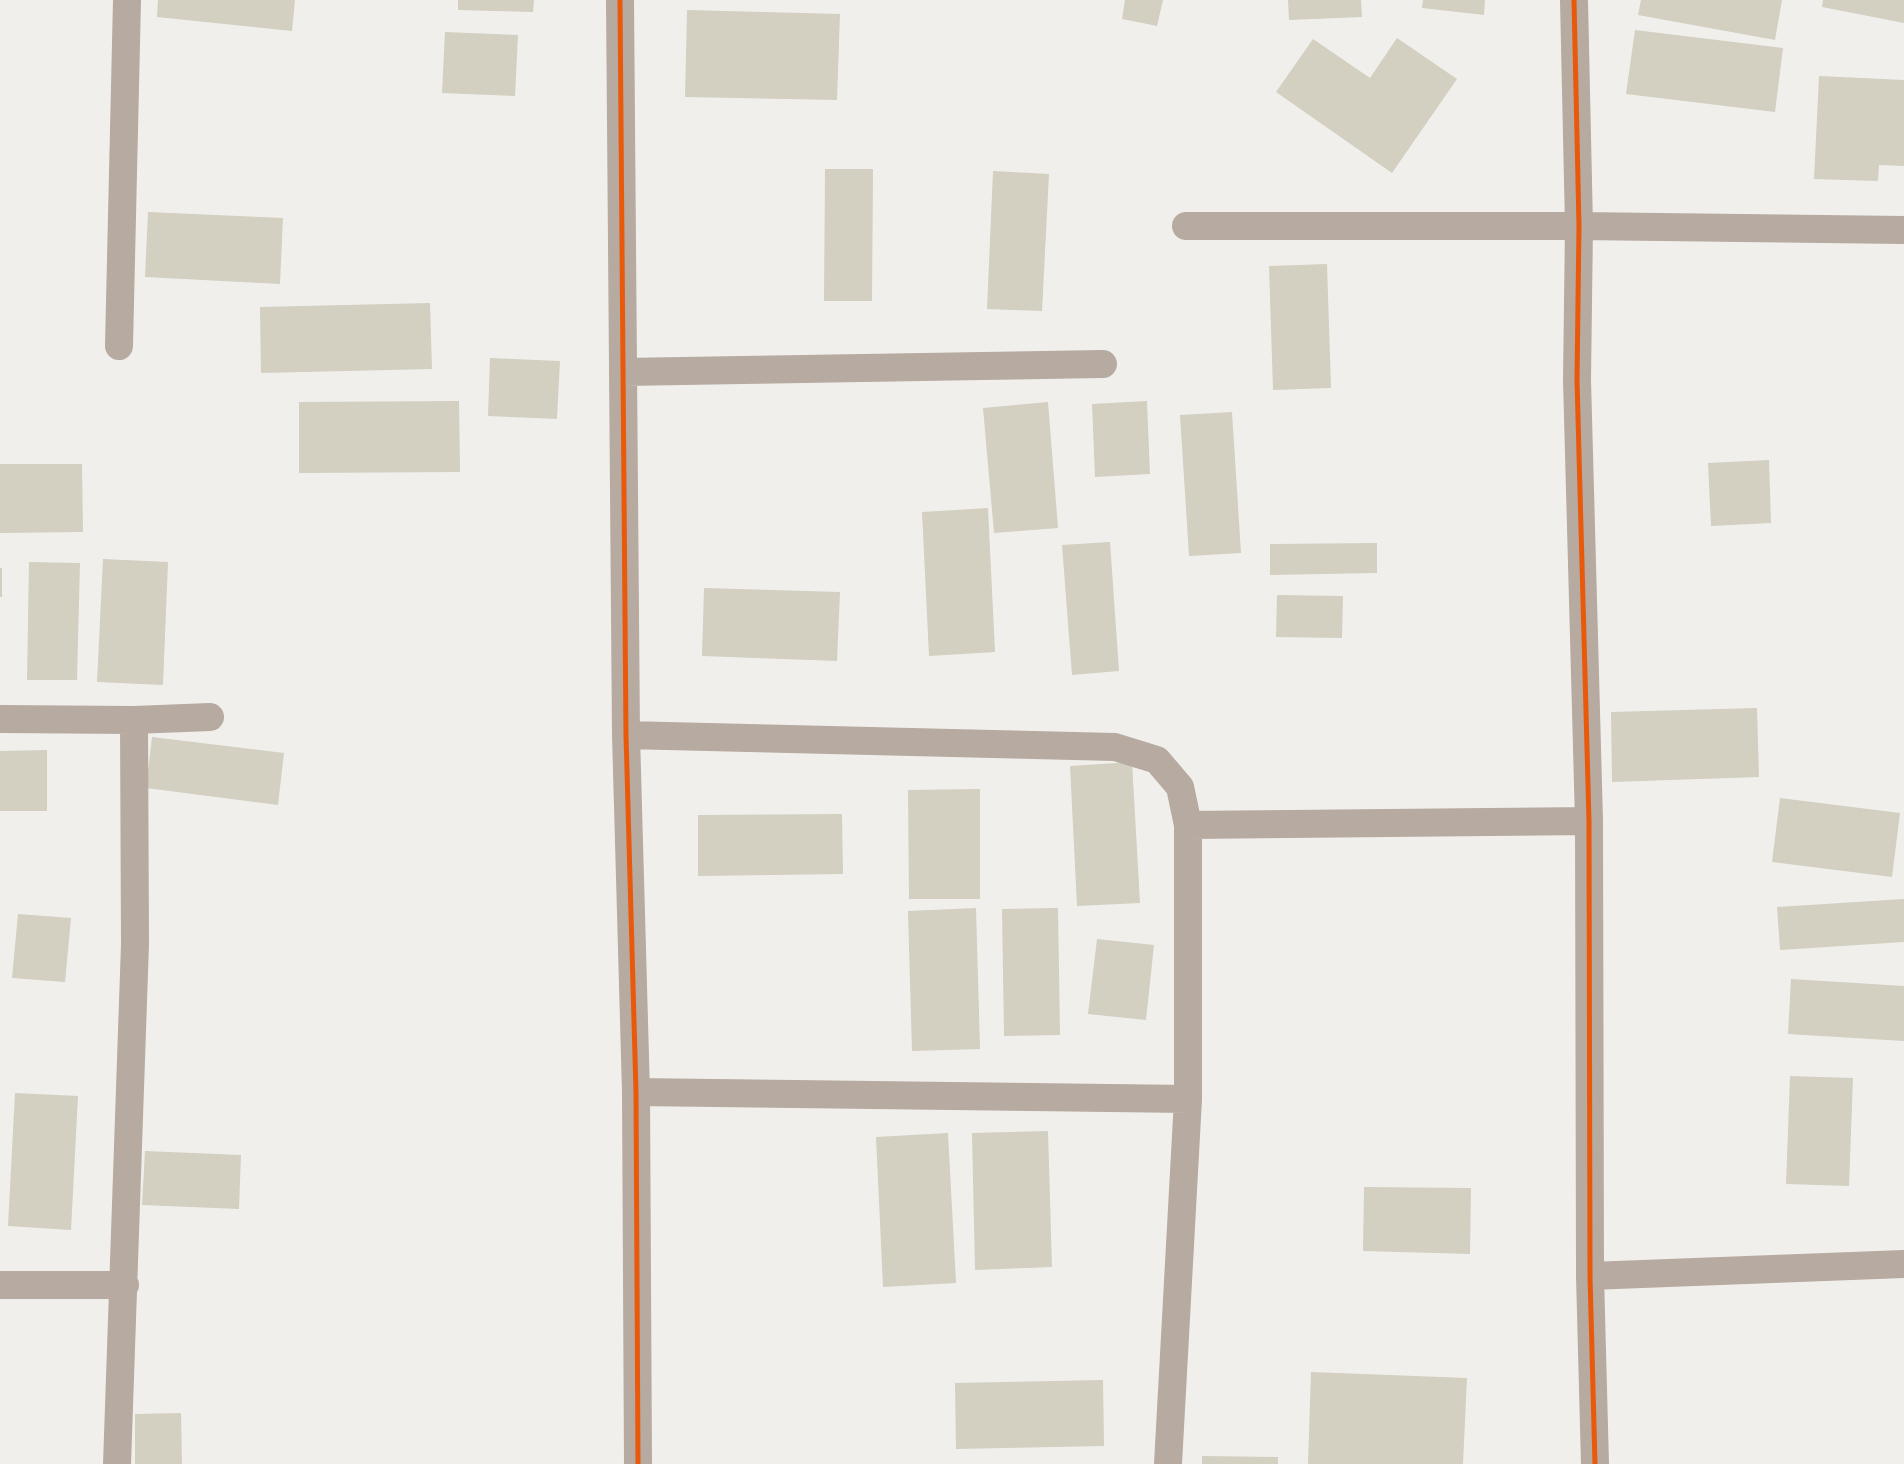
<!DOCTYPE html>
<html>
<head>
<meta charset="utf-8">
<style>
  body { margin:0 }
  canvas { display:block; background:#f0efec }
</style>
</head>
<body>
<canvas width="1904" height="1464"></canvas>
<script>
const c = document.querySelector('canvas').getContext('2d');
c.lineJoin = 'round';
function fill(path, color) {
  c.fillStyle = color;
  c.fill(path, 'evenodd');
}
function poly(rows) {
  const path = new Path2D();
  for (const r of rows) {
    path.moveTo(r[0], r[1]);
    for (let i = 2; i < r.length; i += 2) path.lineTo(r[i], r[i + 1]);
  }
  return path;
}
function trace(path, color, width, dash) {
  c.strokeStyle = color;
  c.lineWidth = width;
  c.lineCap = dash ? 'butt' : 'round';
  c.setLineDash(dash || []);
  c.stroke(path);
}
const building = poly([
  [158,0,295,0,292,31,157,17],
  [458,0,534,0,533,12,458,10],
  [1125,0,1163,0,1157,26,1122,19],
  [1288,0,1361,0,1362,17,1289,20],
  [1423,0,1485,0,1484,15,1422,8],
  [1641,0,1782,0,1775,40,1638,15],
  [1823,0,1904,0,1904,23,1822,7],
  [687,10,840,14,837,100,685,97],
  [1635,30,1783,48,1775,112,1626,94],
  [445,32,518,35,515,96,442,93],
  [1397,38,1457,79,1392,173,1276,92,1313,39,1370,78],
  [1819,76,1904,80,1904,166,1879,165,1878,181,1814,179],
  [825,169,873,169,872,301,824,301],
  [993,171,1049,174,1042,311,987,309],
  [148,212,283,218,280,284,145,277],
  [1327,264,1331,388,1273,390,1269,266],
  [430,303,432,369,261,373,260,307],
  [490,358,560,361,557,419,488,416],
  [459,401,460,472,299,473,299,402],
  [1147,401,1150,474,1095,477,1092,404],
  [1048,402,1058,528,994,533,983,408],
  [1232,412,1241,553,1189,556,1180,415],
  [1769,460,1771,523,1711,526,1708,463],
  [0,464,82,464,83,532,0,533],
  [988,508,995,652,929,656,922,512],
  [1110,542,1119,671,1072,675,1062,545],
  [1377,543,1377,573,1270,575,1270,544],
  [103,559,168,562,163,685,97,682],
  [29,562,80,563,77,680,27,680],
  [0,568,2,568,2,597,0,597],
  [704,588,840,592,837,661,702,656],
  [1277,595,1343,596,1342,638,1276,637],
  [1757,708,1759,777,1612,782,1611,712],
  [152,737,284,753,278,805,146,788],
  [47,750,47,811,0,811,0,751],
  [1132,762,1140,903,1077,906,1070,766],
  [980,789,980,899,909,899,908,790],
  [1780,798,1900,813,1892,877,1772,862],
  [842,814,843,874,698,876,698,815],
  [1904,899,1904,942,1780,950,1777,907],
  [976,908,980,1049,912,1051,908,911],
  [1058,908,1060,1035,1004,1036,1002,909],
  [18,914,71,918,65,982,12,978],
  [1097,939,1154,945,1146,1020,1088,1014],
  [1791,979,1904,986,1904,1041,1788,1034],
  [1790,1076,1853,1078,1849,1186,1786,1184],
  [15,1093,78,1096,71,1230,8,1226],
  [1048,1131,1052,1267,975,1270,972,1133],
  [948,1133,956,1283,883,1287,876,1137],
  [145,1151,241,1155,239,1209,142,1205],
  [1364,1187,1471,1188,1470,1254,1363,1251],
  [1311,1372,1467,1378,1463,1464,1308,1464],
  [1103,1380,1104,1446,956,1449,955,1383],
  [181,1413,182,1464,135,1464,135,1414],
  [1202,1456,1278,1457,1278,1464,1202,1464]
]);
const minor = poly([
  [620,0,626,735,636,1092,638,1464],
  [1574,0,1579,226,1577,380,1589,821,1590,1276,1595,1464],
  [1186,226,1579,226,1904,230],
  [119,346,127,0],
  [623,372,1103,364],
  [0,719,134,720,210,717],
  [626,735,1115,747,1157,760,1180,787,1188,825,1188,1099,1168,1464],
  [1188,825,1589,821],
  [636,1092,1188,1099],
  [1590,1276,1904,1264],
  [0,1285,125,1285],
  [117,1464,135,944,134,720]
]);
const cycleway = poly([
  [620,0,626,735,636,1092,638,1464],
  [1574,0,1579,226,1577,380,1589,821,1590,1276,1595,1464]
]);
fill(building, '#d3cfc1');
trace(minor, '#b7aaa0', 28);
trace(cycleway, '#e8590c', 5);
</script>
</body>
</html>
